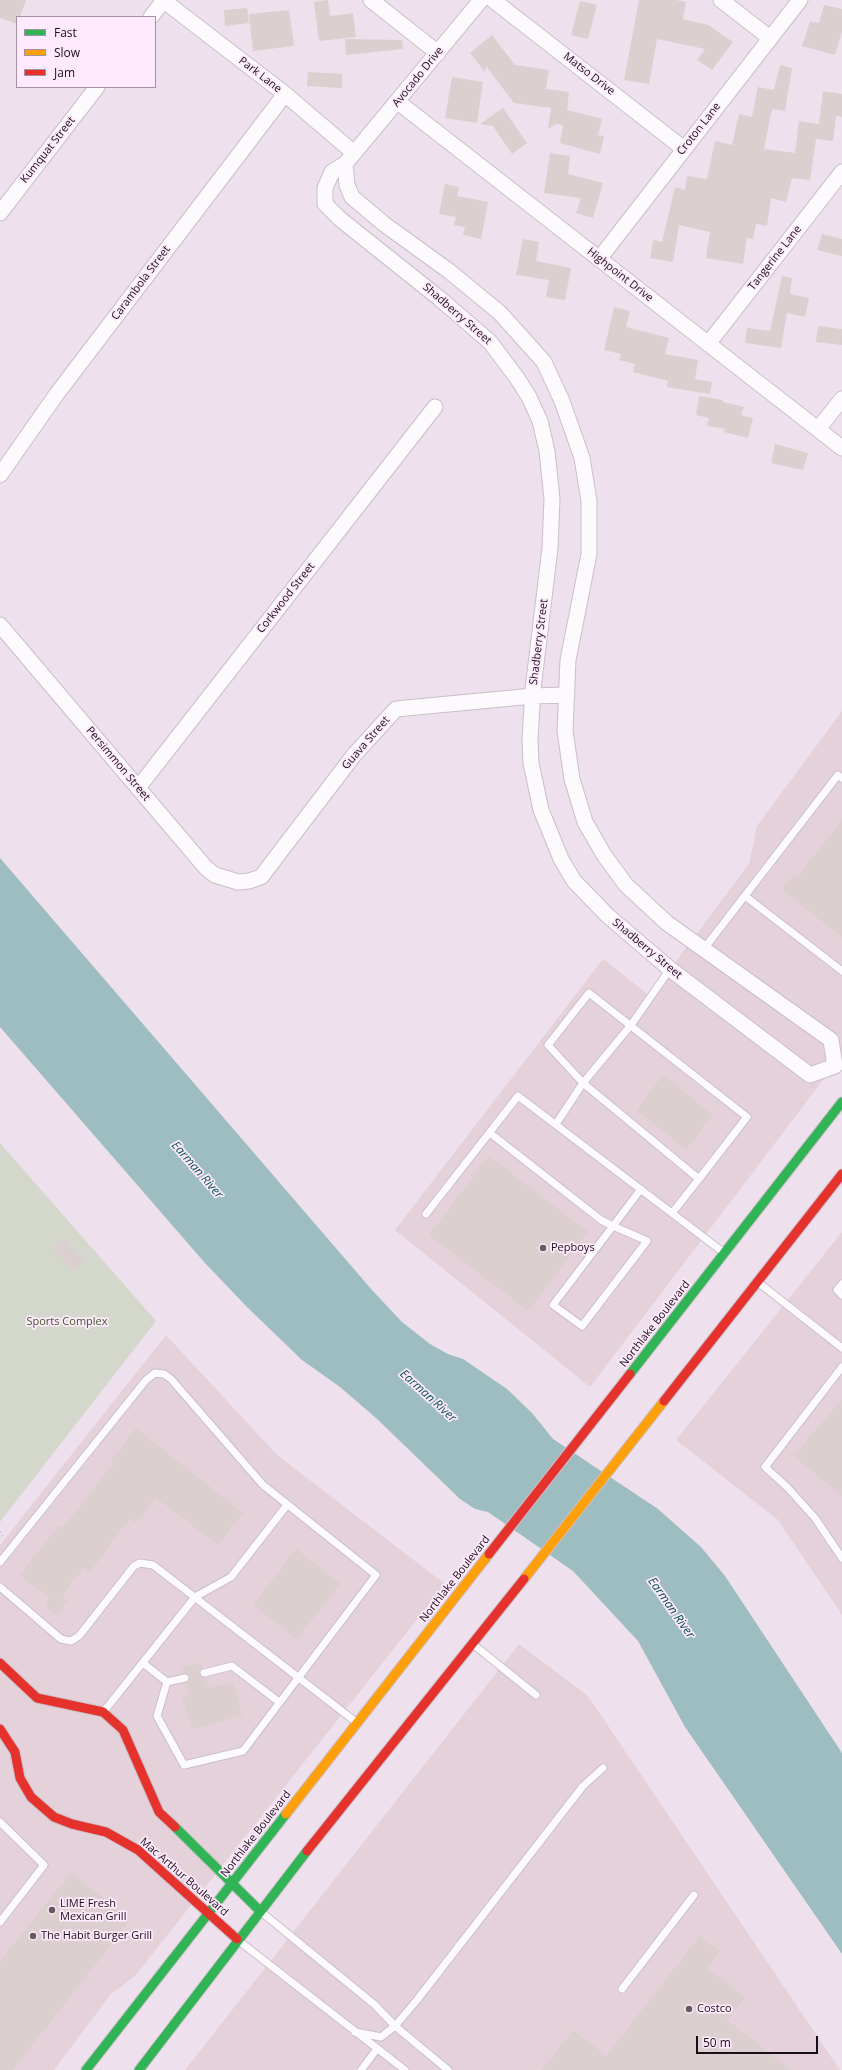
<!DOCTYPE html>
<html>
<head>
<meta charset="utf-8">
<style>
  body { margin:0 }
  #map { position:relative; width:842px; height:2070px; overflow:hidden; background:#eee1ed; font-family:"Open Sans",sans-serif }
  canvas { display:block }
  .legend { position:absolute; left:16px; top:16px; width:140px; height:72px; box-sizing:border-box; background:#feeafc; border:1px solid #a293a1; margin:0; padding:5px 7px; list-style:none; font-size:12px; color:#181018 }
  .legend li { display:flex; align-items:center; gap:8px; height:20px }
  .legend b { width:20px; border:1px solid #a293a1 }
  .scale { position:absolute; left:696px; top:2036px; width:122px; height:18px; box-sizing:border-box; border:2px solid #181018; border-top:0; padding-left:5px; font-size:12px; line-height:14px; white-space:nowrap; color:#181018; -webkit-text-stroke:3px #feeafc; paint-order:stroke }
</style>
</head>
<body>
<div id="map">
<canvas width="842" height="2070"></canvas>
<ul class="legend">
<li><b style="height:5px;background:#30b455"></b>Fast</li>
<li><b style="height:5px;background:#ff9f0a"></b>Slow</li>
<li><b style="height:5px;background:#e5322d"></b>Jam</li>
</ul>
<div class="scale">50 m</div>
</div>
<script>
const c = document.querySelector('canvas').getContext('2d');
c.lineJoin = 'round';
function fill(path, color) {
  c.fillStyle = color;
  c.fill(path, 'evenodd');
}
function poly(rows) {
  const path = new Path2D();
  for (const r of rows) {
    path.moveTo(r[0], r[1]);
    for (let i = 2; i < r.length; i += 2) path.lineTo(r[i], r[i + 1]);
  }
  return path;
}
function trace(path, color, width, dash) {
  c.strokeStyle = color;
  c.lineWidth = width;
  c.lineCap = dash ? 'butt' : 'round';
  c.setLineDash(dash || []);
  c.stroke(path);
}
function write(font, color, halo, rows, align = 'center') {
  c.font = font + ' "Open Sans",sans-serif';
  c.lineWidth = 3.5;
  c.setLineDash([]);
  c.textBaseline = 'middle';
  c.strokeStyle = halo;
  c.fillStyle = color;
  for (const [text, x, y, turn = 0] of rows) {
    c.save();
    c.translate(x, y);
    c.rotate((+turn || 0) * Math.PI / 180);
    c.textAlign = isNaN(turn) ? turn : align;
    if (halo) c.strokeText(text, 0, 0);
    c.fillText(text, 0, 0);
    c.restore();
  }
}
const commercial = poly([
  [842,711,842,1055,590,1387,395,1230,603,959,650,996,749,864,757,826],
  [842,1232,842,1615,778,1520,676,1440],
  [166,1335,277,1455,445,1584,135,1976,111,1994,54,2070,0,2070,0,1545],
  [519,1644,588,1696,840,2070,185,2070]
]);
const green = poly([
  [0,1143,156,1321,0,1522]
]);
const water = poly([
  [0,858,372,1290,402,1322,430,1344,448,1354,463,1359,507,1389,532,1413,553,1439,658,1509,701,1547,725,1576,842,1753,842,1954,685,1727,638,1641,573,1571,488,1512,475,1509,460,1499,376,1418,340,1387,302,1360,247,1307,205,1263,0,1027]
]);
const building = poly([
  [0,0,26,0,20,17,17,17,17,24,0,18],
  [328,0,330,16,353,13,356,37,319,41,314,2],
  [639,0,676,0,686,2,683,19,708,25,733,42,712,70,697,60,705,49,657,39,649,84,624,80],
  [580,1,597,5,588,39,571,35],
  [824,5,842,9,842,32,835,55,802,46,810,21,819,23],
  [247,8,249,23,225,26,224,10],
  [289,10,294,46,253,51,249,14],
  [492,35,515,65,549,70,546,89,569,92,567,110,602,119,598,135,604,136,600,154,560,143,563,125,556,124,548,129,551,108,514,103,486,66,485,72,470,53],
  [345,39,402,40,403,49,346,55],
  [780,65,792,68,785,111,772,109,764,149,795,153,799,121,819,124,823,91,842,94,842,117,836,116,833,141,816,139,810,180,792,178,786,202,771,198,767,226,756,224,753,239,747,238,743,264,706,258,710,232,679,225,673,262,650,258,653,240,662,242,675,187,685,190,683,204,687,176,707,179,715,141,732,145,739,114,752,117,758,87,774,90],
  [308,72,342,74,342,88,307,86],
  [452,77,483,82,477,123,445,118],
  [503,108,527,143,512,154,493,126,480,124],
  [550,153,570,156,568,174,603,183,593,218,576,213,581,198,544,193],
  [445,184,459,187,457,196,488,202,481,239,463,235,465,227,454,225,456,217,439,214],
  [822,234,842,239,842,256,817,250],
  [523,239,539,242,536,261,571,268,565,300,546,297,549,280,516,275],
  [782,276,792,278,790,294,809,298,805,317,787,313,781,348,745,343,747,328,770,331],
  [614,307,630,311,626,327,669,338,665,354,698,360,695,379,712,382,710,394,667,387,668,381,633,372,635,364,619,360,621,354,604,350],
  [818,326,842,329,842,345,816,342],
  [699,396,723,400,723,402,744,407,741,415,753,418,748,438,724,432,725,429,707,426,709,418,696,415],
  [775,444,808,453,803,470,771,463],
  [842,820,842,937,782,890,795,874,798,876],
  [663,1075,713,1115,686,1149,636,1110],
  [489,1156,588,1232,528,1311,429,1235],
  [63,1238,84,1261,73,1271,52,1249],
  [842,1399,842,1496,794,1456],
  [136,1428,243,1513,218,1545,155,1497,136,1523,130,1518,89,1573,83,1568,62,1596,68,1601,57,1615,44,1605,49,1598,20,1575,59,1525,63,1528,113,1464,110,1462],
  [296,1549,340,1584,297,1639,253,1605],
  [201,1662,203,1668,199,1671,199,1675,205,1678,209,1688,233,1682,242,1715,192,1729,182,1696,190,1694,187,1683,190,1677,188,1674,184,1673,182,1668],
  [71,1873,130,1920,13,2070,0,2070,0,1961],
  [700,1936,720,1951,707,1968,745,1997,727,2020,791,2070,542,2070,573,2030,606,2056]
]);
const path = poly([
  [0,1532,3,1537]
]);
const lane = poly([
  [745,896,842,971],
  [703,950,838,775,842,778],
  [556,1124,583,1083,631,1025,670,969],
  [490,1133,601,1220,613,1226,647,1241,582,1326,553,1305,613,1226,641,1189],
  [672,1213,699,1179,747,1117,589,993,548,1045,583,1083,699,1179],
  [426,1214,518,1096,723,1252],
  [759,1283,842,1348],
  [842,1284,837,1290,842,1295],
  [842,1367,765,1467,787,1487,815,1518,842,1558],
  [0,1562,146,1380,155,1373,164,1374,171,1379,263,1485,376,1575,243,1751,184,1765,157,1716,167,1682,143,1663],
  [0,1587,61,1639,71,1641,79,1636,134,1566,140,1563,153,1565,356,1722],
  [474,1645,536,1695],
  [204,1673,232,1666,279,1702],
  [167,1682,185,1678],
  [105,1710,195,1597,231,1577,287,1505],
  [0,1822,44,1865,0,1922],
  [260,1911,375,2005,395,2026,448,2070],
  [239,1941,405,2070],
  [622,1989,694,1895],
  [355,2032,381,2037,395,2026,417,2000,583,1786,603,1768],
  [361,2070,377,2049]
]);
const street = poly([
  [163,0,285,94,354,153],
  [371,0,438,53],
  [493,0,684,149],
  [721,0,770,38],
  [151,17,164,0],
  [398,102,842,448],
  [345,164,347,185,352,197,384,224,449,271,500,313,544,362,562,401,582,458,589,501,589,554,568,660,565,731,572,779,585,822,604,855,626,885,667,923,831,1040,835,1066,810,1075,670,969,608,916,574,881,561,859,541,810,531,763,530,739,533,689,550,548,552,499,547,451,540,421,529,397,517,378,490,342,439,298,340,219,325,204,325,188,332,172,345,164,481,0],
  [0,213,97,87],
  [599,259,800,0],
  [708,344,842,172],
  [818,429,842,399],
  [0,475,56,395,285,94],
  [0,625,206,868,215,875,238,882,249,881,261,877,354,755,396,709,533,696,567,695],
  [138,788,435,407]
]);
const fast = poly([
  [630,1374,842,1102],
  [175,1827,259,1910],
  [86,2070,286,1814],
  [139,2070,307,1851]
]);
const slow = poly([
  [524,1579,664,1401],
  [286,1814,489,1554]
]);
const jam = poly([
  [664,1401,842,1174],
  [489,1554,630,1374],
  [0,1663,37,1698,103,1712,123,1730,159,1812,175,1827],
  [0,1729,15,1752,20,1778,31,1797,54,1817,72,1824,106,1832,138,1850,237,1939],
  [307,1851,524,1579]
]);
const markers = [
  [543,1248,4,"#635963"],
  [52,1910,4,"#635963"],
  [33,1936,4,"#635963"],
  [689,2009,4,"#635963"]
];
const streetNames = [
  ["Matso Drive",589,74,38],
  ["Park Lane",260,75,38],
  ["Avocado Drive",418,77,-51],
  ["Croton Lane",699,129,-52],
  ["Kumquat Street",48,150,-52],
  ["Tangerine Lane",775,258,-52],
  ["Highpoint Drive",620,275,38],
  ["Carambola Street",141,283,-53],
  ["Shadberry Street",457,314,41],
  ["Corkwood Street",286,598,-52],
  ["Shadberry Street",539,642,-83],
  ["Guava Street",366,743,-49],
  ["Persimmon Street",118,764,50],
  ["Shadberry Street",647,949,40],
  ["Northlake Boulevard",655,1324,-52],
  ["Northlake Boulevard",455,1579,-52],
  ["Northlake Boulevard",256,1834,-52],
  ["Mac Arthur Boulevard",184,1877,41]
];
const poiNames = [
  ["Pepboys",551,1248],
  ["LIME Fresh",60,1904],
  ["Mexican Grill",60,1917],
  ["The Habit Burger Grill",41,1936],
  ["Costco",697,2009]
];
const parkNames = [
  ["Sports Complex",67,1322]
];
const waterNames = [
  ["Earman River",197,1170,49],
  ["Earman River",428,1396,42],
  ["Earman River",671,1608,55]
];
fill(commercial, '#e4d1da');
fill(green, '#d4d7cb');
fill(water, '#9ebdc0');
fill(building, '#dbcfcf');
trace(lane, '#cabfc9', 9);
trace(street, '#cabfc9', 17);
trace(fast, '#cabfc9', 11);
trace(slow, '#cabfc9', 11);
trace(jam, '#cabfc9', 11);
trace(path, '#ccc7cc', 2.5, [1, 3]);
trace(lane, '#fcfafc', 7);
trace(street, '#fcfafc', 15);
trace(fast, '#30b455', 9);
trace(slow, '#ff9f0a', 9);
trace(jam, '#e5322d', 9);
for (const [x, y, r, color] of markers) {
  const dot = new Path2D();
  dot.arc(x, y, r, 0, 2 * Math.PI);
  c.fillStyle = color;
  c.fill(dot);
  trace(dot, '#feeafc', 1.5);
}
write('11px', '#181018', '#feeafc', streetNames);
write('11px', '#181018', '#feeafc', poiNames, 'left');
write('11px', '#3e5723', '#feeafc', parkNames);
write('italic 12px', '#025151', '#feeafc', waterNames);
</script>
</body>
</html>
